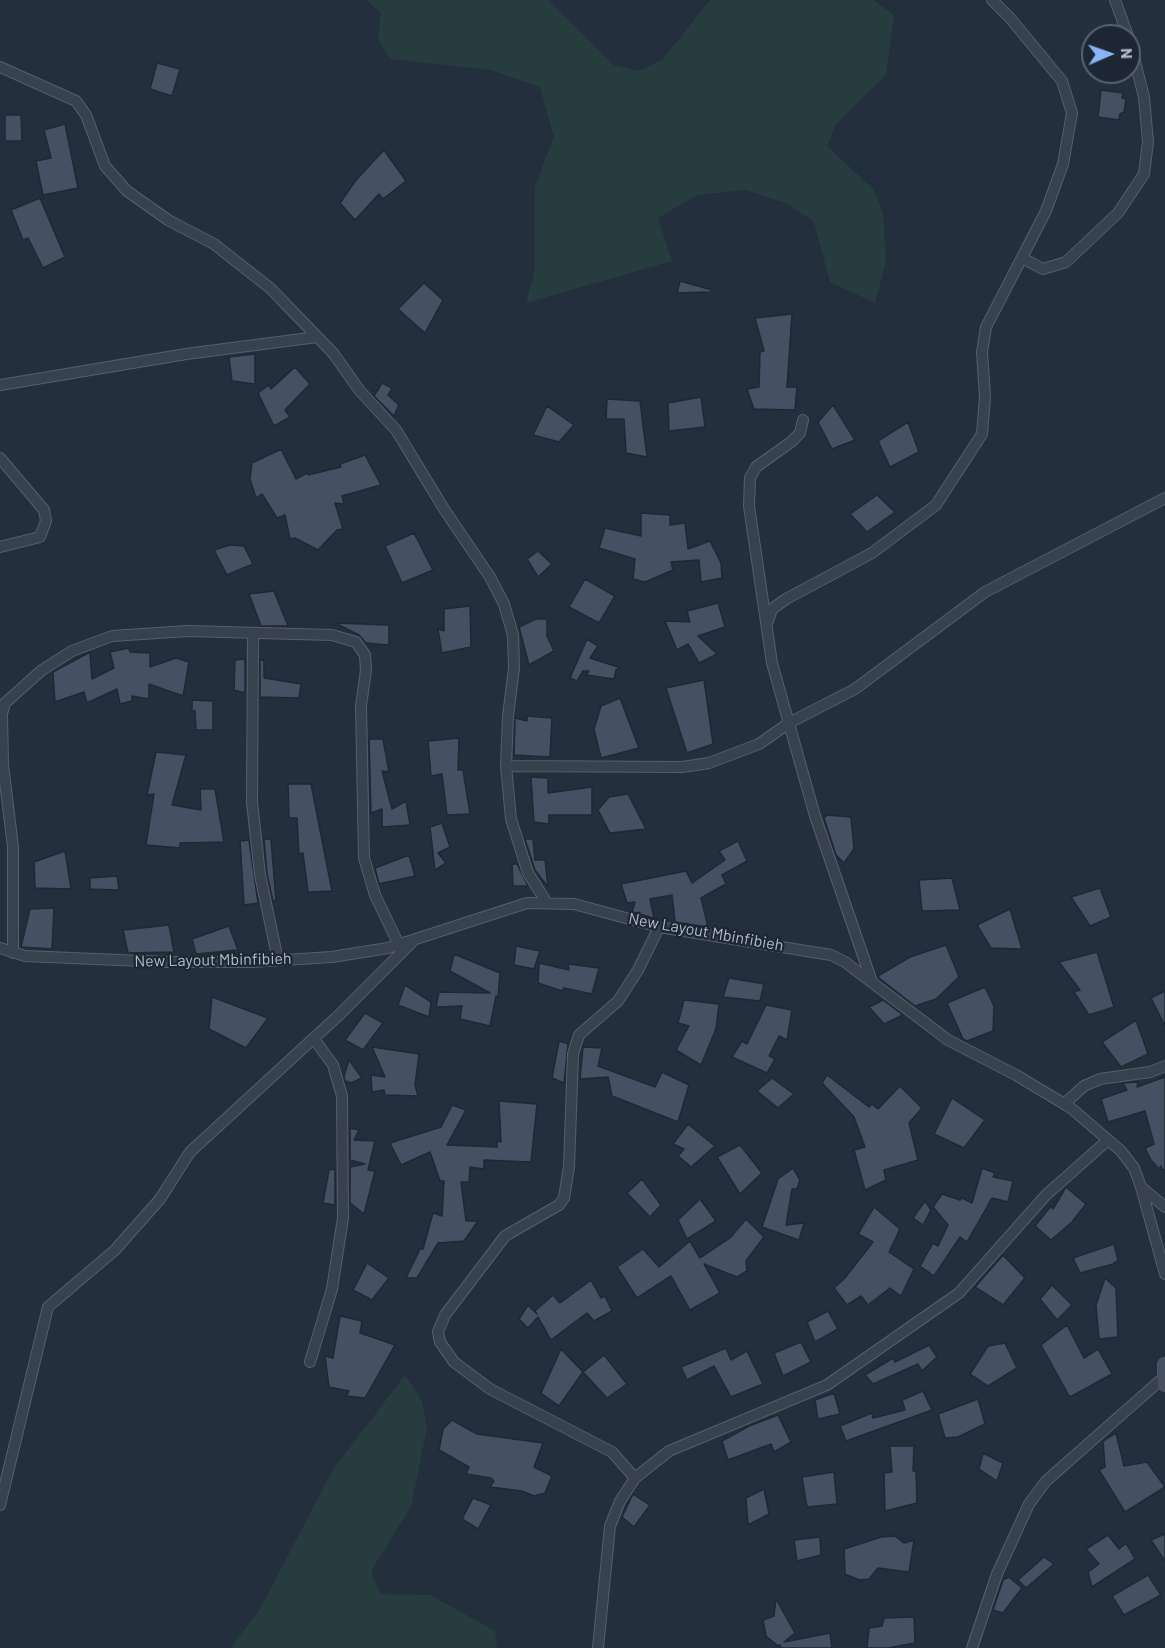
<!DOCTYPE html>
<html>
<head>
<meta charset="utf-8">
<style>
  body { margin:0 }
  #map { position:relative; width:1165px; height:1648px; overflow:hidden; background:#242f3e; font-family:Barlow,sans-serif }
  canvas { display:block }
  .north { position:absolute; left:1081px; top:24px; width:60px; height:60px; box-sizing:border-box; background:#1d2633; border:2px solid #59626f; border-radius:50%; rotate:88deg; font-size:16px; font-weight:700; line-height:24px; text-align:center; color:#b4bcc9 }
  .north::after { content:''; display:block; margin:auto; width:21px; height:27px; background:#8ab4f8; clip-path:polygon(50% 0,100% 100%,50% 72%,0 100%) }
</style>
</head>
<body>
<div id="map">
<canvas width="1165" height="1648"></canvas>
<div class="north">N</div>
</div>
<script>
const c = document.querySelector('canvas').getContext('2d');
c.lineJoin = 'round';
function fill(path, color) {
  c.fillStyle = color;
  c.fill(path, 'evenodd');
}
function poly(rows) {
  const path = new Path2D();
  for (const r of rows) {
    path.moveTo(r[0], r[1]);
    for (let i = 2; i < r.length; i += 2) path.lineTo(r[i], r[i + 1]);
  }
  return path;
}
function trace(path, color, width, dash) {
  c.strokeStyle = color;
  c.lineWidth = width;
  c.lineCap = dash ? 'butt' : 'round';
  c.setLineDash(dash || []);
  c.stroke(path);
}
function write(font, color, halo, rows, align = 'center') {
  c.font = font + ' Barlow,sans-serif';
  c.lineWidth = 4.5;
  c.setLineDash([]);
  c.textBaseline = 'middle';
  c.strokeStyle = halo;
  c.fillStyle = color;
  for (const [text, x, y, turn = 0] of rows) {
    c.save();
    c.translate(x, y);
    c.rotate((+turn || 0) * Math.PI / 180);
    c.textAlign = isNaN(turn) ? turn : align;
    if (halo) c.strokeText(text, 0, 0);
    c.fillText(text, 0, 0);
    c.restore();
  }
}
const green = poly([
  [366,0,548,0,614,65,639,71,662,60,710,0,873,0,894,15,886,75,836,124,827,146,874,190,883,214,886,262,875,303,830,282,814,222,788,204,746,190,697,195,658,218,672,261,526,303,534,274,535,186,554,137,540,87,491,70,390,59,378,39,381,13],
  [405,1375,422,1401,427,1427,411,1507,371,1571,380,1594,430,1595,495,1631,497,1648,230,1648,260,1609,332,1471]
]);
const building = poly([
  [157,63,180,69,172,96,150,89,157,63],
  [1101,90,1123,93,1122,98,1126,99,1124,112,1120,114,1119,120,1098,117,1101,90],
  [5,115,21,115,22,141,5,141,5,115],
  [65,124,78,188,43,195,36,161,51,158,44,130,65,124],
  [384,150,406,181,383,199,379,194,355,220,340,203,356,180,384,150],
  [40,198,65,257,43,268,28,238,23,240,11,210,40,198],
  [680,281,712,290,711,292,677,293,680,281],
  [424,283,443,300,425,333,398,309,424,283],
  [792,314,787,387,797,387,795,410,754,409,747,389,759,387,760,352,764,351,755,318,792,314],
  [255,354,255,384,232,381,229,357,255,354],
  [295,367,310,384,285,410,290,417,274,426,258,393,269,385,271,389,295,367],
  [382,383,392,388,388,395,399,405,394,416,374,396,382,383],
  [701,397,705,427,669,431,668,403,701,397],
  [607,399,640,401,647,457,626,453,624,419,606,419,607,399],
  [833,405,855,440,832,449,818,422,833,405],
  [547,406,574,425,559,442,533,435,547,406],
  [908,422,919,452,890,467,878,441,908,422],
  [281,449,296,479,307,473,308,475,341,467,340,464,365,455,381,485,342,496,344,504,335,503,343,529,337,530,318,550,295,538,290,539,285,515,277,518,262,494,256,498,250,479,252,463,281,449],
  [877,495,895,512,867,532,850,514,877,495],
  [641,513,670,515,670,525,685,523,688,549,710,541,721,563,722,578,701,582,699,560,671,562,673,570,645,582,633,579,635,559,599,548,605,528,641,536,641,513],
  [414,533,433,570,402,583,385,546,414,533],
  [230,545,244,546,253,564,227,575,214,550,230,545],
  [538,551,552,564,538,577,527,559,538,551],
  [585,579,615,596,599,623,569,607,585,579],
  [274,591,288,626,261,626,249,594,274,591],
  [718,603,725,627,698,636,717,654,699,663,688,644,677,650,665,621,690,622,687,611,718,603],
  [470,606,471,647,442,653,438,629,444,631,444,609,470,606],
  [536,619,547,619,547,636,554,651,529,665,519,627,536,619],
  [335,623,389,625,389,645,366,643,359,635,335,623],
  [587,639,598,646,590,658,621,668,616,670,614,679,586,675,589,671,583,671,577,681,570,678,587,639],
  [129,648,130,652,150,653,150,667,176,658,189,662,183,696,149,684,149,699,132,696,132,701,120,704,117,689,87,703,84,692,55,702,53,672,90,652,92,679,114,668,110,652,129,648],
  [245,659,245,693,234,690,235,660,245,659],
  [260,659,264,661,264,678,301,684,299,698,260,697,260,659],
  [704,680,713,744,687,753,666,688,704,680],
  [620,698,639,748,601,758,594,729,601,706,620,698],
  [192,700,213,701,213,730,196,730,195,711,192,711,192,700],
  [527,716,552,718,550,757,514,755,515,718,527,721,527,716],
  [459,738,458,770,463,770,470,814,447,815,442,774,431,776,428,741,459,738],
  [369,739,383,739,389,772,382,771,392,809,406,801,410,825,382,827,382,809,371,813,369,739],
  [156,752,186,755,172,805,201,810,200,789,215,789,224,842,180,843,180,848,146,845,154,794,147,795,156,752],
  [531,777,548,778,548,793,592,787,592,815,549,815,549,824,534,822,531,777],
  [288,784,311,784,332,891,308,892,303,853,299,854,297,818,289,818,288,784],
  [628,794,646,829,610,833,598,810,609,797,628,794],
  [827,815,851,817,854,849,844,863,836,855,824,818,827,815],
  [442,823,450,847,438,853,446,863,435,870,430,827,442,823],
  [264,839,271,839,276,901,273,901,267,874,264,839],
  [525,839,533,839,535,860,545,860,548,887,535,870,525,839],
  [249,840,258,903,244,905,240,841,249,840],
  [738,841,747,861,722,875,726,884,701,898,708,927,675,922,672,895,650,899,654,918,632,912,635,902,627,903,621,884,686,871,692,883,725,860,719,851,738,841],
  [65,851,71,889,35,888,34,862,65,851],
  [409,855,415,876,379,884,375,868,409,855],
  [512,864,517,864,528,886,513,886,512,864],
  [117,876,119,890,90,889,90,878,117,876],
  [952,878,960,910,922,911,919,880,952,878],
  [1100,888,1111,917,1090,926,1071,897,1100,888],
  [54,908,52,949,21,947,30,909,54,908],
  [1010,909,1022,949,991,948,977,925,1010,909],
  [169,925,174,952,128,953,123,930,169,925],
  [229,926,238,950,196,954,192,939,229,926],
  [946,945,959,977,936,999,915,1006,879,978,878,976,910,957,946,945],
  [516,946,540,951,534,969,514,965,516,946],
  [1097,952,1114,1007,1089,1015,1074,992,1080,990,1059,962,1097,952],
  [454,954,500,973,498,997,496,996,490,1026,460,1019,462,1006,436,1007,439,992,490,993,450,971,454,954],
  [539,963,569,970,568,964,599,968,592,994,564,988,562,991,538,983,539,963],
  [729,978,764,984,760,1001,723,997,729,978],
  [405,985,431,1002,429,1017,398,1005,405,985],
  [985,987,994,1006,993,1031,967,1041,963,1039,947,1003,985,987],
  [1165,991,1165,1026,1151,998,1165,991],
  [212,997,268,1018,246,1048,209,1029,212,997],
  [684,1000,719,1004,716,1029,701,1065,676,1050,689,1026,678,1023,684,1000],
  [883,1000,903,1015,884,1024,869,1007,883,1000],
  [766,1005,792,1010,787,1040,779,1036,769,1056,775,1059,767,1073,732,1057,742,1041,747,1044,766,1005],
  [365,1013,383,1023,363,1050,345,1040,365,1013],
  [1136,1020,1148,1054,1121,1067,1102,1042,1136,1020],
  [559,1041,568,1044,564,1083,552,1078,559,1041],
  [372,1047,419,1054,415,1085,418,1096,385,1095,384,1090,372,1092,371,1075,385,1077,372,1047],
  [583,1047,602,1048,598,1066,655,1087,662,1072,689,1085,678,1122,612,1096,608,1077,580,1079,583,1047],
  [349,1060,362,1078,351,1083,345,1081,344,1076,349,1060],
  [827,1075,869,1107,872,1104,878,1109,900,1086,922,1108,909,1123,918,1160,884,1170,886,1180,865,1190,854,1150,865,1147,854,1117,822,1083,827,1075],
  [1165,1077,1165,1169,1162,1170,1161,1166,1159,1169,1151,1160,1145,1148,1154,1144,1145,1111,1108,1122,1101,1099,1127,1090,1123,1083,1138,1082,1137,1087,1165,1077],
  [772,1078,794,1094,778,1108,757,1091,772,1078],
  [952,1098,985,1120,964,1148,934,1134,952,1098],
  [499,1101,537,1104,531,1162,484,1160,484,1169,470,1167,469,1182,461,1182,466,1221,478,1221,464,1241,438,1243,417,1278,406,1278,420,1249,423,1249,433,1213,442,1216,444,1181,440,1181,430,1152,401,1165,390,1143,441,1127,452,1105,466,1110,447,1145,497,1147,497,1141,501,1142,499,1101],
  [688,1124,715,1146,691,1167,678,1156,684,1149,673,1144,688,1124],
  [350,1128,359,1130,354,1140,375,1141,368,1170,375,1171,364,1214,350,1203,350,1167,365,1164,350,1160,350,1128],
  [740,1145,762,1173,740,1194,717,1157,740,1145],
  [793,1168,800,1180,797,1189,792,1189,786,1225,804,1223,799,1240,762,1227,778,1179,793,1168],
  [982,1168,995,1173,993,1177,1013,1181,1008,1202,992,1198,967,1242,960,1237,934,1276,920,1266,933,1243,938,1246,948,1225,933,1207,942,1194,960,1200,962,1198,972,1203,982,1168],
  [335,1169,335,1205,323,1203,329,1170,335,1169],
  [642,1179,661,1205,650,1217,627,1193,642,1179],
  [1066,1187,1086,1204,1072,1222,1051,1240,1035,1226,1051,1206,1053,1209,1066,1187],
  [700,1199,716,1221,687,1239,678,1220,700,1199],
  [925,1201,931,1210,923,1225,913,1218,925,1201],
  [874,1207,900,1229,889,1252,914,1269,901,1296,890,1288,868,1305,861,1296,847,1305,834,1288,844,1279,873,1242,858,1234,874,1207],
  [746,1219,764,1237,746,1261,747,1271,737,1277,704,1264,720,1293,690,1310,671,1276,637,1298,617,1267,643,1249,659,1267,690,1241,700,1258,730,1238,746,1219],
  [1114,1244,1118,1260,1113,1264,1080,1273,1073,1258,1114,1244],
  [1003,1255,1025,1278,1003,1305,975,1287,1003,1255],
  [367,1263,389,1278,372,1300,353,1290,367,1263],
  [1105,1278,1116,1288,1118,1337,1099,1339,1096,1305,1105,1278],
  [591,1280,601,1298,605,1296,612,1311,594,1321,587,1313,551,1340,538,1317,528,1328,519,1319,528,1305,537,1314,535,1311,553,1295,560,1303,591,1280],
  [1052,1285,1072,1305,1057,1320,1040,1299,1052,1285],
  [828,1311,838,1329,815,1342,807,1322,828,1311],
  [340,1316,362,1321,360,1333,395,1345,365,1398,346,1396,349,1391,329,1387,325,1356,333,1358,340,1316],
  [1067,1325,1084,1358,1098,1349,1112,1374,1072,1396,1069,1396,1041,1345,1067,1325],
  [801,1342,811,1362,783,1376,774,1353,801,1342],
  [1005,1343,1017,1368,988,1386,970,1374,988,1346,1005,1343],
  [929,1345,937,1357,922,1371,918,1364,873,1384,865,1375,893,1358,895,1362,929,1345],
  [726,1348,731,1360,747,1351,763,1384,731,1397,714,1366,687,1380,681,1367,726,1348],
  [561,1349,583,1372,559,1406,541,1393,561,1349],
  [604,1355,627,1384,607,1398,583,1372,604,1355],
  [923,1391,932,1410,846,1441,840,1426,872,1413,873,1418,905,1410,902,1400,923,1391],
  [834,1393,840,1414,818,1419,815,1400,834,1393],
  [978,1399,985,1424,958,1437,945,1438,938,1414,978,1399],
  [778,1415,791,1442,774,1452,771,1444,728,1460,722,1441,749,1426,778,1415],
  [452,1420,477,1434,543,1443,534,1467,552,1476,545,1493,534,1496,522,1491,490,1487,494,1481,491,1478,466,1474,469,1467,439,1450,443,1429,452,1420],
  [1116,1433,1124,1466,1147,1462,1165,1487,1125,1512,1099,1470,1105,1467,1103,1441,1116,1433],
  [890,1446,914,1446,913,1471,916,1471,917,1503,885,1511,884,1473,892,1472,890,1446],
  [983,1453,1003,1463,997,1481,979,1469,983,1453],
  [834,1472,837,1504,807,1507,802,1477,834,1472],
  [764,1489,769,1514,748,1525,746,1498,764,1489],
  [633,1494,650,1505,634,1527,622,1517,633,1494],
  [473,1498,491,1505,478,1529,462,1519,473,1498],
  [1165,1534,1165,1561,1151,1540,1165,1534],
  [1108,1535,1119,1549,1126,1543,1135,1559,1092,1587,1088,1572,1099,1564,1086,1549,1108,1535],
  [895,1536,904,1543,914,1540,909,1572,878,1568,869,1579,859,1580,845,1574,844,1549,881,1537,895,1536],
  [820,1537,821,1555,797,1561,794,1540,820,1537],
  [1044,1557,1054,1564,1026,1588,1018,1580,1044,1557],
  [1148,1575,1161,1595,1124,1615,1112,1596,1148,1575],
  [1009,1577,1022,1588,1003,1613,993,1610,1003,1580,1009,1577],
  [776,1599,795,1633,784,1642,830,1633,832,1648,781,1648,780,1645,778,1646,766,1636,763,1620,774,1616,776,1599],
  [914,1617,915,1643,888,1648,867,1648,869,1628,882,1626,884,1618,914,1617]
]);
const street = poly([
  [1115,0,1128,36],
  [0,67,76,101,86,115,105,166,127,191,168,220,214,244,270,288,333,353,360,391,396,430,444,509,490,577,504,604,513,635,514,668,508,716,506,766,511,819,528,873,547,903],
  [1022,258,1043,269,1066,262,1118,213,1144,174,1148,142,1144,97,1129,38],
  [0,385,186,354,317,337],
  [803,420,800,433,791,442,756,467,750,478,749,506,772,663,815,816,872,982],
  [0,458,44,510,46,521,40,537,0,547],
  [768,621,772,609,786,599,872,553,936,505,982,434,985,397,982,352,986,327,1046,211,1063,164,1072,113,1062,81,1010,18,992,0],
  [253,633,252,802,260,875,278,960],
  [506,766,682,767,709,763,759,744,789,723,855,689,985,592,1165,498],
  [0,948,25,956,166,962,252,962,332,957,388,948,527,903,574,904,659,927,831,955,845,962,948,1040,1016,1075,1071,1108,1121,1151,1134,1168,1141,1187,1165,1274],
  [13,953,13,847,3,765,2,714,5,703,42,670,72,651,112,636,188,631,332,635,356,642,365,655,366,670,361,706,364,858,375,895,399,945],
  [1064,1104,1084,1086,1100,1079,1150,1072,1165,1066],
  [1141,1187,1165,1207],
  [310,1362,332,1289,343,1218,342,1096,333,1065,314,1039],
  [635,1478,612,1452,490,1389,454,1362,440,1342,438,1332,445,1315,505,1236,559,1205,564,1198,569,1167,573,1054,579,1035,618,1001,638,970,659,927],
  [0,1505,48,1307,115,1250,160,1199,190,1152,339,1015,412,942],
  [598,1648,610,1526,620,1501,635,1478,669,1451,827,1385,959,1293,1046,1195,1108,1140],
  [972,1648,997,1574,1029,1504,1046,1481,1163,1378]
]);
const secondary = poly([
  [1165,1365,1165,1384]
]);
const streetNames = [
  ["New Layout Mbinfibieh",706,932,10],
  ["New Layout Mbinfibieh",213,960,-1]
];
fill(green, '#263c3f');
fill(building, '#455162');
trace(building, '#1f2835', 1.5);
trace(street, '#565f6c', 12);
trace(secondary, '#565f6c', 16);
trace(street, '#38414e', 10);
trace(secondary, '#465061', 15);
write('16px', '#b4bcc9', '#1d2633', streetNames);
</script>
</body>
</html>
